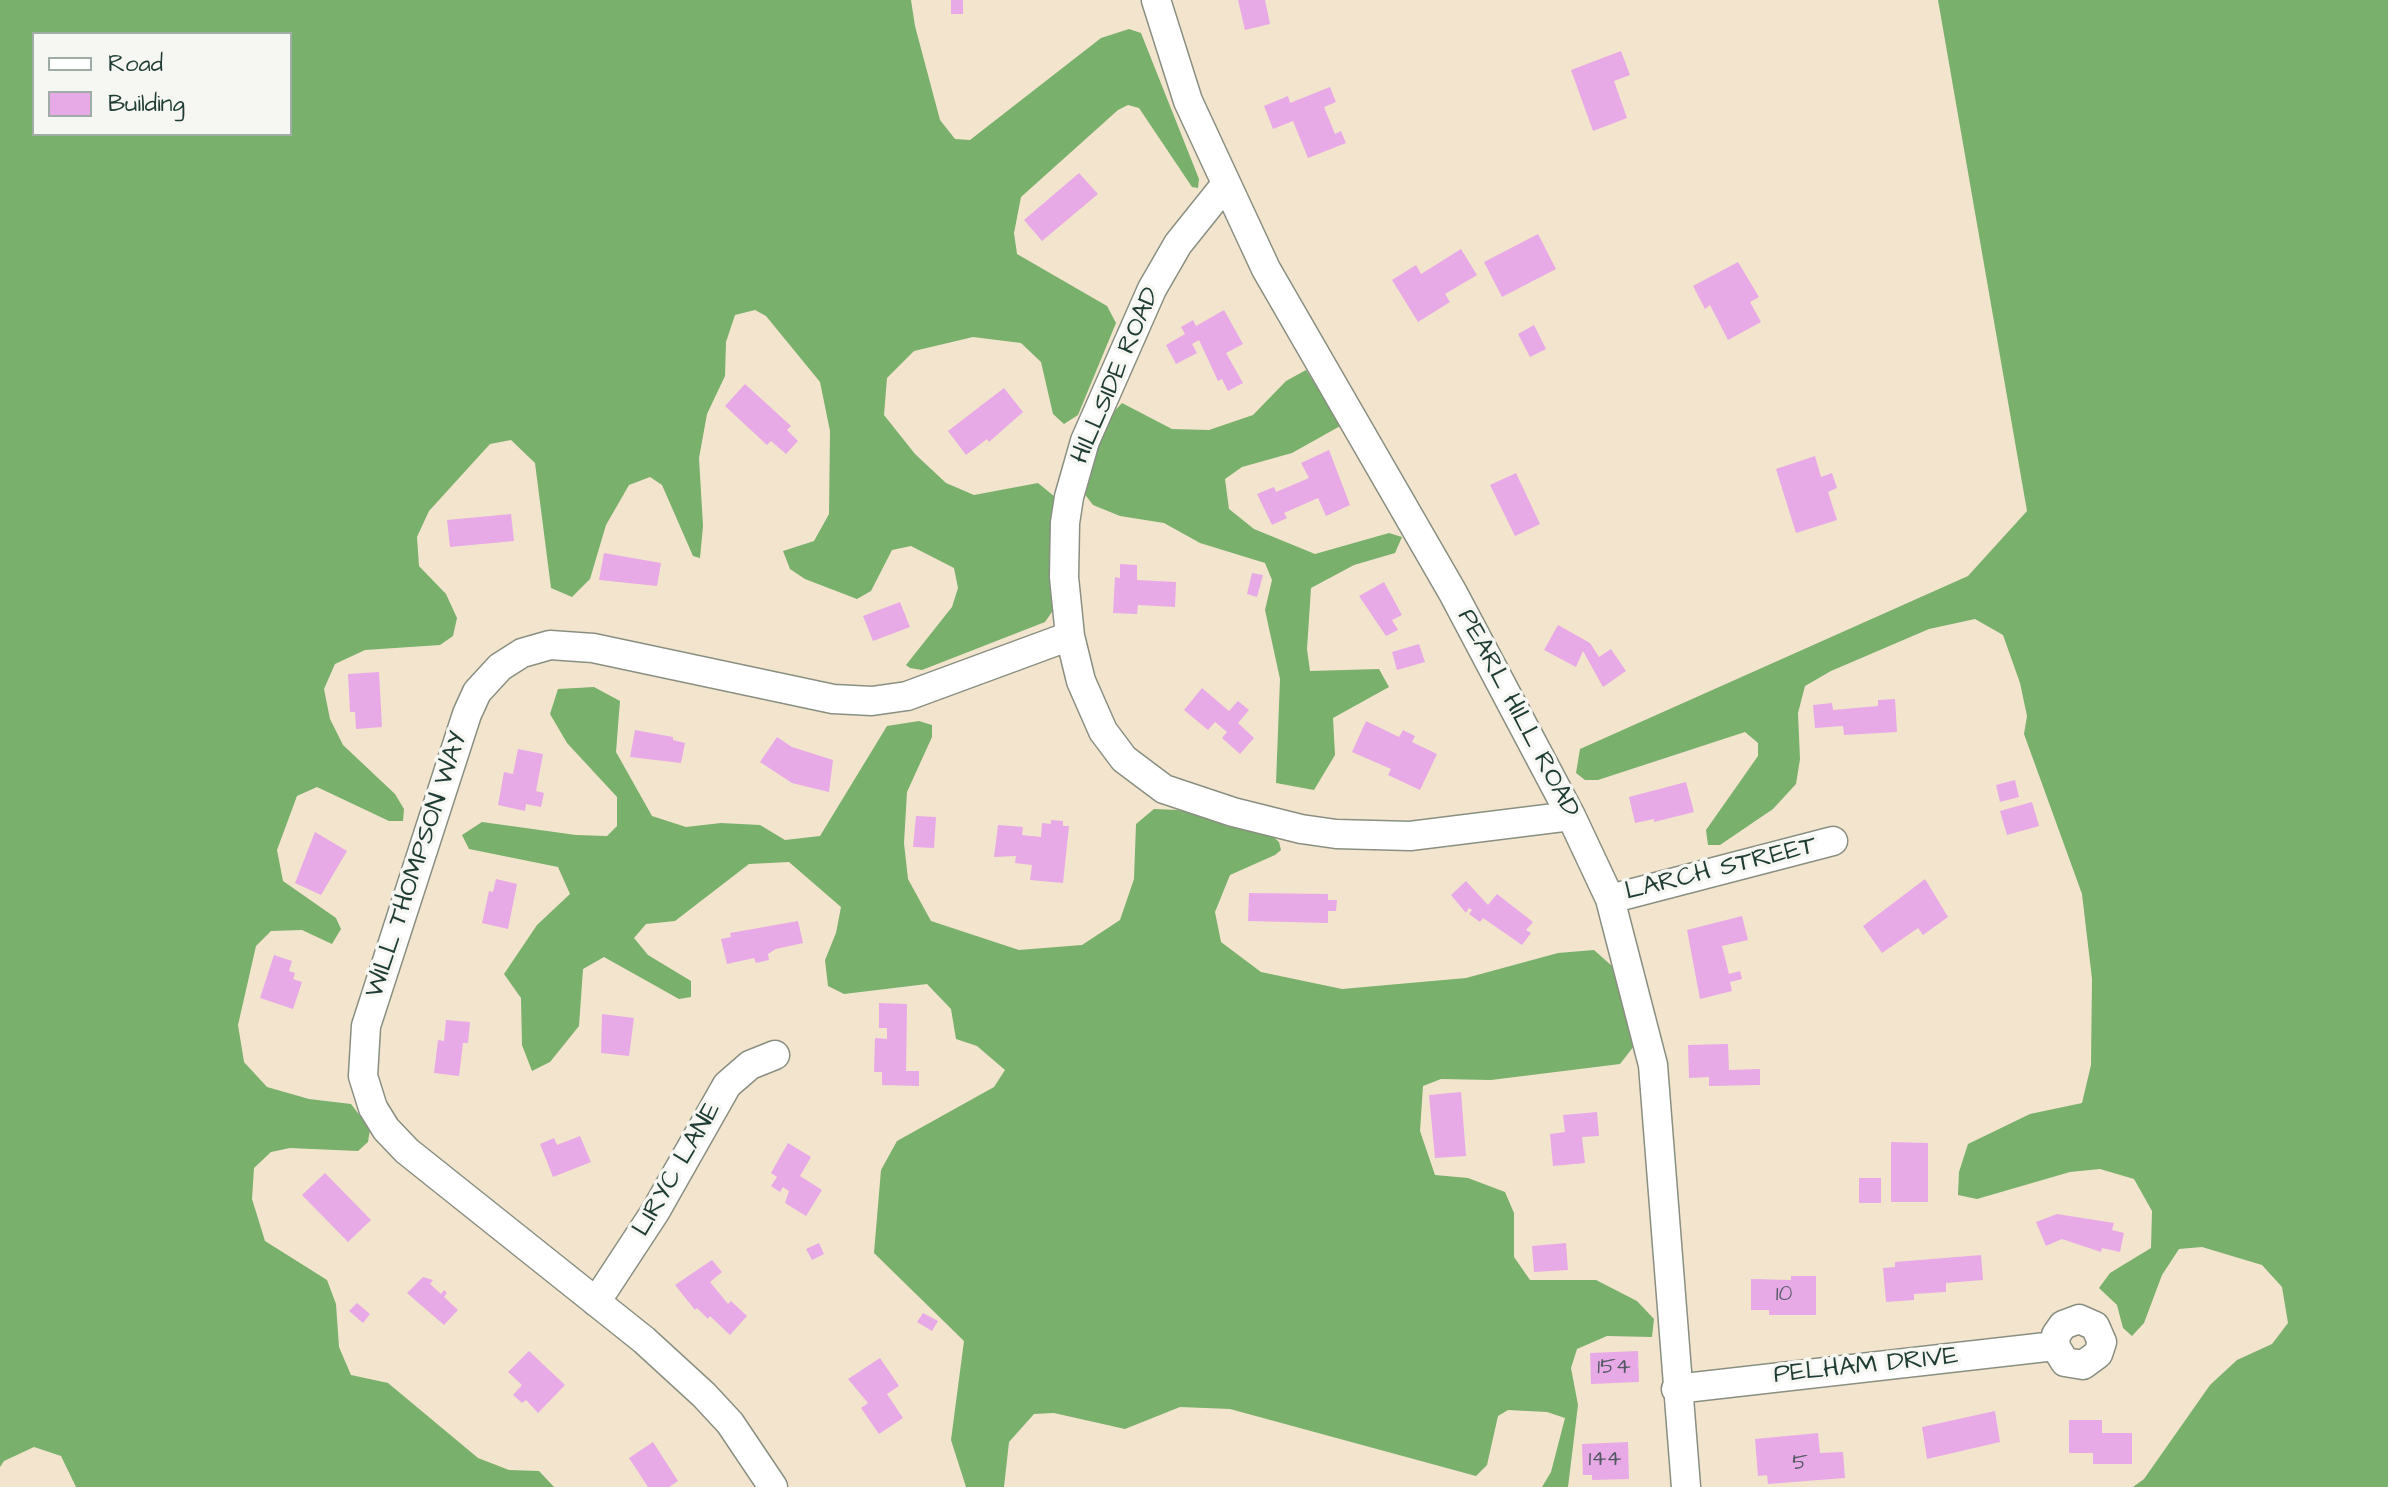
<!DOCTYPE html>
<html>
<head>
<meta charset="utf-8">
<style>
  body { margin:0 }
  #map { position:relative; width:2388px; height:1487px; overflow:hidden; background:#f3e4ce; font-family:"Architects Daughter",sans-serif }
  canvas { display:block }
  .legend { position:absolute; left:32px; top:32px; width:260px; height:104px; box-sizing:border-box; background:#f6f6f2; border:2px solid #a0aca6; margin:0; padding:10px 14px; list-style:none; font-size:24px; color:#1f3d34 }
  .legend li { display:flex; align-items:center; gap:16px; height:40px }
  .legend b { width:40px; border:2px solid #a0aca6 }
</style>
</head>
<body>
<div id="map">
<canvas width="2388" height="1487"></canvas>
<ul class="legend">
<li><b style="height:10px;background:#fff"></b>Road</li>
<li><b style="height:22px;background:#e7aae6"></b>Building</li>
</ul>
</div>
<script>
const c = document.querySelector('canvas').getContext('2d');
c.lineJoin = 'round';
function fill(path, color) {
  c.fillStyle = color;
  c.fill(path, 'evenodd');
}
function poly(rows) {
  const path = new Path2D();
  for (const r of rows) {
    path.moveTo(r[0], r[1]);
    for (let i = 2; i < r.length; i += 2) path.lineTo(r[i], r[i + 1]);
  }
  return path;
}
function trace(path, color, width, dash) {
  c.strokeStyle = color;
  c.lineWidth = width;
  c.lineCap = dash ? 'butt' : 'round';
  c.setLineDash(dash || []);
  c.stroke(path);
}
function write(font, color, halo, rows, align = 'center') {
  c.font = font + ' "Architects Daughter",sans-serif';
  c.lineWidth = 7;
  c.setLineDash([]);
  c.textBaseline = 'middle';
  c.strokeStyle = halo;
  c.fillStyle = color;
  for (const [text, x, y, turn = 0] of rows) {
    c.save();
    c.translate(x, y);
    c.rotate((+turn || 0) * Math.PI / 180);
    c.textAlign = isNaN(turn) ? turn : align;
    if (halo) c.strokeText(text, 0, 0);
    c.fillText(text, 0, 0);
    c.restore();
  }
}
const forest = poly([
  [0,0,911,0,915,26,940,120,955,139,970,140,1101,38,1129,29,1141,33,1199,179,1198,188,1192,187,1139,108,1128,105,1118,110,1021,197,1014,233,1017,254,1107,306,1116,323,1078,415,1064,424,1053,414,1041,362,1021,343,973,337,914,351,887,378,884,415,915,454,946,483,974,495,1038,483,1055,497,1056,588,1054,609,1045,622,922,670,910,668,906,665,952,607,958,588,954,568,911,546,892,550,871,591,857,599,805,579,790,569,783,551,814,541,829,514,830,431,820,382,766,316,755,310,735,315,726,342,725,376,707,414,699,458,703,526,700,558,693,556,662,485,650,477,629,485,606,525,590,579,572,597,551,588,535,463,511,440,490,444,429,511,417,537,419,566,446,594,457,618,453,636,440,645,365,650,335,664,324,689,330,719,343,745,395,794,404,809,403,821,389,821,317,787,297,796,277,850,283,881,336,918,341,929,332,944,302,930,271,931,256,946,238,1025,244,1062,267,1087,309,1099,351,1104,370,1129,368,1142,358,1151,290,1148,271,1152,254,1168,252,1199,265,1241,327,1280,336,1304,339,1347,351,1375,388,1383,478,1458,509,1470,539,1471,554,1487,76,1487,61,1456,34,1447,4,1461,0,1467],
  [34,34,290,34,290,134,34,134],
  [1938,0,2388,0,2388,1487,2133,1487,2144,1479,2210,1385,2237,1360,2272,1344,2288,1323,2282,1287,2262,1265,2202,1247,2179,1249,2162,1275,2144,1323,2132,1336,2123,1328,2117,1305,2099,1288,2110,1273,2151,1248,2152,1211,2134,1179,2100,1169,2070,1172,1977,1199,1958,1195,1959,1172,1968,1144,2030,1114,2082,1103,2091,1065,2092,979,2082,894,2024,734,2027,716,2020,683,2003,635,1975,619,1929,629,1831,671,1805,686,1798,713,1800,759,1796,784,1773,809,1720,845,1708,845,1706,830,1758,756,1758,743,1745,732,1598,780,1585,780,1576,773,1580,749,1968,576,2027,511],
  [1306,370,1342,425,1292,453,1242,467,1225,479,1229,509,1254,529,1315,554,1389,533,1402,537,1395,553,1354,565,1311,588,1307,649,1310,671,1379,669,1389,687,1333,718,1335,755,1314,790,1276,783,1280,679,1265,610,1272,580,1265,563,1200,543,1164,523,1120,516,1093,505,1080,488,1108,418,1122,403,1172,429,1209,430,1253,415,1286,381],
  [594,687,620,701,616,752,652,816,686,827,721,823,760,825,785,840,820,836,887,726,919,721,932,725,932,737,907,792,904,843,908,879,931,921,1019,950,1082,945,1120,920,1134,879,1136,824,1154,809,1178,810,1269,833,1279,842,1281,850,1275,855,1230,875,1215,912,1221,942,1261,972,1342,989,1466,978,1558,953,1594,950,1621,974,1634,1046,1620,1064,1491,1080,1441,1079,1423,1086,1420,1131,1435,1175,1468,1178,1505,1192,1514,1213,1514,1257,1530,1280,1596,1280,1637,1301,1654,1319,1652,1337,1607,1336,1577,1349,1571,1368,1578,1405,1568,1487,1542,1487,1551,1472,1565,1418,1547,1412,1508,1410,1498,1416,1487,1465,1476,1476,1230,1409,1180,1407,1125,1429,1054,1413,1034,1414,1009,1442,1004,1487,966,1487,951,1440,964,1341,874,1253,881,1170,897,1141,994,1087,1005,1070,977,1046,956,1039,951,1009,927,984,844,994,828,986,825,960,836,933,841,907,789,862,749,864,675,921,646,924,634,938,648,955,691,981,691,997,679,999,604,957,583,969,579,1026,550,1062,532,1071,522,1045,521,998,504,974,537,925,570,894,558,867,469,849,462,835,482,822,576,835,607,836,617,826,617,797,567,743,550,714,558,689]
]);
const building = poly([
  [951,0,963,0,963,14,951,14],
  [1238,0,1265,0,1270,24,1245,30],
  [1621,51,1630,75,1614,81,1627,118,1593,131,1571,70],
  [1330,87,1336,102,1324,107,1335,134,1341,131,1346,143,1308,158,1293,121,1273,129,1264,106,1288,96,1290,103],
  [1079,173,1098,194,1042,241,1024,220],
  [1538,234,1556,269,1502,297,1484,262],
  [1461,249,1477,275,1445,294,1450,302,1418,322,1392,280,1416,265,1421,274],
  [1738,262,1759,297,1750,302,1761,322,1728,340,1710,305,1705,309,1693,286],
  [1224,310,1243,344,1226,353,1243,383,1228,391,1222,379,1218,381,1199,340,1192,344,1197,353,1176,364,1166,345,1185,334,1181,327,1193,320,1196,326],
  [1534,325,1546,349,1530,357,1518,334],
  [745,384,791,426,787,430,798,441,786,454,771,441,767,445,725,406],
  [1004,388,1023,412,989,442,987,439,966,455,948,431],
  [1329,450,1350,505,1326,516,1318,498,1284,513,1287,518,1272,525,1257,494,1274,487,1276,492,1309,478,1301,463],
  [1815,456,1821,477,1832,473,1837,488,1828,492,1837,520,1796,533,1776,469],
  [1516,473,1540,524,1515,536,1490,485],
  [511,514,514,541,450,547,447,520],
  [604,553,661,563,657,586,599,580],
  [1120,564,1137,565,1137,580,1176,582,1175,607,1138,605,1137,614,1113,613,1115,577,1120,578],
  [1252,573,1263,575,1257,597,1247,594],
  [1384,582,1402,615,1392,620,1398,630,1386,636,1359,596],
  [900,602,910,627,873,641,863,616],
  [1558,625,1590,643,1599,657,1611,649,1626,671,1603,687,1583,651,1576,667,1544,650],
  [1419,644,1425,662,1397,670,1392,652],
  [379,672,382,727,356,729,355,712,350,712,348,674],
  [1202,688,1229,711,1238,701,1249,710,1238,723,1254,738,1240,754,1222,738,1227,732,1215,722,1208,730,1184,710],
  [1895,699,1897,732,1844,735,1843,726,1815,728,1813,705,1832,703,1833,710,1878,706,1878,700],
  [1366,721,1399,737,1403,730,1415,736,1412,742,1437,754,1420,790,1388,775,1391,769,1352,752],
  [635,730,673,737,673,740,685,743,681,763,630,757],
  [777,737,792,747,833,760,829,792,792,783,760,762],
  [518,749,543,754,536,791,544,793,541,807,526,804,525,811,498,805,504,772,513,774],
  [2015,780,2019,797,2000,802,1996,785],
  [1686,782,1694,812,1654,822,1654,819,1635,823,1629,797],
  [2032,802,2039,826,2007,835,2000,811],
  [916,816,936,817,934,848,913,847],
  [1051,820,1063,821,1063,826,1069,826,1063,883,1030,880,1032,865,1015,863,1016,856,994,857,998,825,1023,827,1022,835,1041,837,1042,823,1051,824],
  [315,832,347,851,321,895,295,883],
  [496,879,517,884,508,929,482,923,489,891,493,892],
  [1925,879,1948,917,1923,935,1918,928,1882,953,1863,926],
  [1466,881,1488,905,1497,894,1533,922,1526,930,1531,933,1522,945,1483,918,1480,922,1469,914,1472,910,1469,908,1466,913,1451,895],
  [1249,893,1328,894,1328,900,1337,900,1336,911,1328,911,1328,923,1248,921],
  [1742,916,1748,940,1722,946,1729,974,1740,971,1742,979,1730,982,1732,991,1700,999,1687,930],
  [798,921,803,943,776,949,768,954,769,960,756,963,754,958,727,964,721,939,731,937,730,933],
  [274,955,292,961,289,971,295,973,293,979,302,982,293,1009,260,998],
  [879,1003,907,1004,906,1071,919,1071,919,1086,882,1085,882,1072,874,1072,875,1038,887,1039,887,1028,879,1028],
  [602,1014,634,1018,629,1056,601,1053],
  [446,1020,470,1022,468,1043,463,1043,459,1076,434,1073,438,1040,444,1041],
  [1728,1044,1729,1070,1760,1069,1760,1085,1709,1086,1709,1077,1689,1078,1688,1045],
  [1461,1092,1466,1156,1435,1158,1429,1095],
  [1597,1112,1599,1136,1582,1137,1585,1163,1553,1166,1550,1134,1565,1132,1563,1115],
  [580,1136,591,1162,553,1177,540,1144,554,1138,557,1145],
  [1891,1142,1928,1143,1928,1202,1891,1202],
  [788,1143,811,1157,800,1176,822,1190,806,1216,785,1203,789,1191,783,1187,780,1192,771,1186,777,1177,771,1173],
  [325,1173,371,1220,348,1242,302,1195],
  [1859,1178,1881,1178,1881,1203,1859,1203],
  [2057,1214,2114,1223,2112,1230,2124,1233,2120,1252,2102,1248,2101,1252,2062,1239,2046,1246,2036,1222],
  [819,1243,824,1254,812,1260,806,1249],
  [1566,1243,1568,1270,1534,1272,1532,1246],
  [1981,1255,1983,1280,1946,1283,1946,1292,1914,1294,1914,1300,1886,1302,1883,1268,1895,1267,1895,1262],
  [712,1260,722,1272,710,1282,728,1304,731,1301,747,1316,730,1335,710,1316,708,1319,697,1308,695,1310,675,1285],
  [1791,1276,1816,1276,1816,1315,1769,1315,1769,1310,1751,1310,1751,1279,1791,1280],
  [423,1277,433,1280,430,1284,441,1294,444,1290,447,1293,444,1297,458,1310,444,1325,407,1293],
  [357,1303,370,1314,363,1323,349,1311],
  [923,1313,938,1321,932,1331,917,1322],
  [529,1351,565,1385,538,1413,526,1400,522,1403,513,1395,522,1385,508,1372],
  [1638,1351,1639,1382,1591,1384,1590,1353],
  [880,1358,899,1386,887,1394,903,1418,879,1434,861,1408,868,1403,848,1379],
  [1995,1411,2000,1442,1927,1459,1922,1427],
  [2069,1420,2102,1420,2102,1433,2132,1433,2132,1464,2093,1464,2093,1453,2069,1453],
  [1818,1433,1820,1453,1843,1452,1845,1478,1768,1484,1767,1475,1758,1476,1755,1439],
  [653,1442,678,1481,669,1487,648,1487,629,1458],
  [1628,1442,1629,1479,1592,1480,1592,1475,1583,1475,1582,1444]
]);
const minor = poly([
  [1156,0,1188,101,1266,269,1453,593,1571,816,1610,899,1653,1065,1686,1487],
  [1226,184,1178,244,1152,289,1085,441,1069,497,1065,523,1064,577,1070,636,1081,681,1103,731,1124,759,1164,789,1233,812,1301,829,1336,834,1410,836,1571,816],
  [1610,899,1833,841],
  [596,1302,655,1212,727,1085,750,1065,775,1055],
  [1676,1389,2055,1346,2056,1335,2063,1325,2079,1319,2095,1326,2102,1342,2098,1354,2083,1365,2065,1362,2055,1346],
  [773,1487,730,1423,704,1395,644,1340,407,1151,386,1129,373,1108,363,1076,366,1026,467,714,477,692,500,667,522,653,550,645,593,648,833,699,872,701,907,696,1070,636]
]);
const numberNames = [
  ["10",1784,1295],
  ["154",1614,1368],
  ["144",1605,1460],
  ["5",1800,1464]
];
const streetNames = [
  ["HILLSIDE ROAD",1117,376,-67],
  ["PEARL HILL ROAD",1517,714,62],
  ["WILL THOMPSON WAY",418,865,-72],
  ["LARCH STREET",1721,870,-14],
  ["LIRYC LANE",678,1170,-60],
  ["PELHAM DRIVE",1866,1367,-6]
];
fill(forest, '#78b06c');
fill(building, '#e7aae6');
trace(minor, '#899081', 31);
trace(minor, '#fff', 28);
write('22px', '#515860', null, numberNames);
write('26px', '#1f3d34', '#f6f6f2', streetNames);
</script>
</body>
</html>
